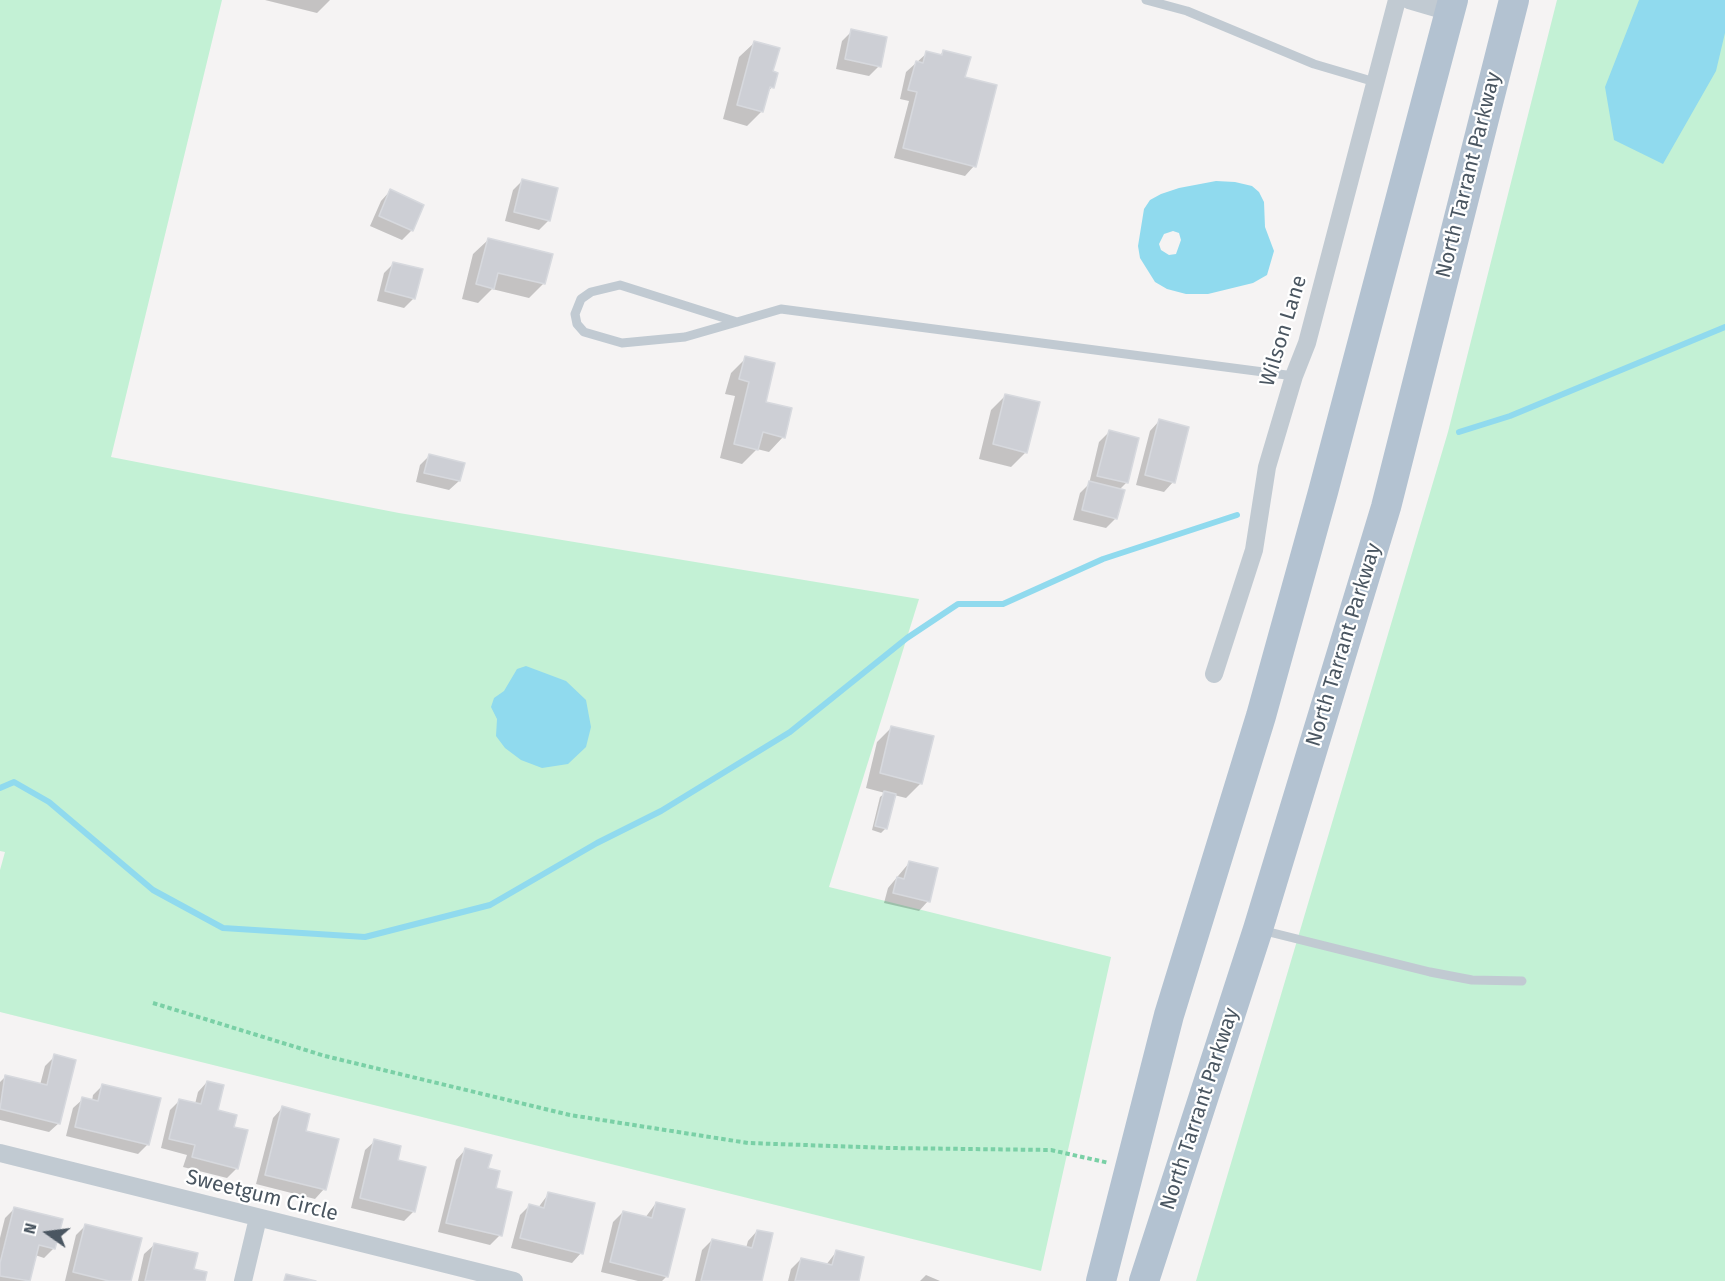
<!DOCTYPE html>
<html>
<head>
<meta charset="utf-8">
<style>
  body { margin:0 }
  #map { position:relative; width:1725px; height:1281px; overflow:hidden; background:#f5f3f3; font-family:"Fira Sans",sans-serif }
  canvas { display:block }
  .north { position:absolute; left:18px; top:1203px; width:60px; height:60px; -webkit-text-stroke:4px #fff; paint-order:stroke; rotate:284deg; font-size:16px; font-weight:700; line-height:24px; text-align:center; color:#4a5661 }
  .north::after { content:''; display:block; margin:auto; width:21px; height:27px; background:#4a5661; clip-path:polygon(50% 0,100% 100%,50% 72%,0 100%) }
</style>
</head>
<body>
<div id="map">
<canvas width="1725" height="1281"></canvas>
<div class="north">N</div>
</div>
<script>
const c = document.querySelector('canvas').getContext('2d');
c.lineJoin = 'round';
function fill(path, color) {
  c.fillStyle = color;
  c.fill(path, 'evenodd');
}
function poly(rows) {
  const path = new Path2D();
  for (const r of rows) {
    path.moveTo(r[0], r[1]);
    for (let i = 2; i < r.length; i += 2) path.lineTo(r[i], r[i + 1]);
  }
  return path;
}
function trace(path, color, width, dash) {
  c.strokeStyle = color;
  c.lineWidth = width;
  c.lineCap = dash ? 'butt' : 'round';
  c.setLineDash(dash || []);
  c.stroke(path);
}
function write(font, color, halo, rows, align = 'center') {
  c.font = font + ' "Fira Sans",sans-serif';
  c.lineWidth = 4.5;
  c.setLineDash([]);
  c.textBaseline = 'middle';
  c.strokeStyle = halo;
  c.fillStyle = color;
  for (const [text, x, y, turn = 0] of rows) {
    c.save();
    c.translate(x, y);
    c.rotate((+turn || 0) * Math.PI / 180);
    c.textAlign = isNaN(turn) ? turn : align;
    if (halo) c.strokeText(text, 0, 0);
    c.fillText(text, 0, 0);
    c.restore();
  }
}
const green = poly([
  [0,0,222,0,111,457,399,513,919,599,829,887,1111,957,1041,1271,0,1012,0,870,5,852,0,851],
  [1557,0,1725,0,1725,1281,1196,1281,1448,432]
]);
const water = poly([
  [1639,0,1725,0,1725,33,1716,71,1663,164,1614,140,1605,87],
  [1216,181,1235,182,1252,186,1259,192,1264,202,1265,227,1274,251,1267,275,1253,283,1208,294,1186,294,1167,289,1155,282,1140,258,1138,246,1144,209,1150,200,1161,194,1179,188],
  [1173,231,1179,233,1181,240,1176,254,1169,255,1161,250,1159,244,1164,234],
  [526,666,566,681,586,700,591,727,586,747,568,764,542,768,521,760,505,748,496,736,497,719,491,707,494,698,504,691,517,669]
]);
const shadow = poly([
  [265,0,330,0,317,13],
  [852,31,879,66,869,76,836,69,842,41],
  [754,43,771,73,772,87,767,93,762,111,747,126,723,119,739,57],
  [944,51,964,78,974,166,965,176,894,158,909,101,900,99,906,72,927,53,939,56],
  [523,180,549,220,539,230,505,221,513,190],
  [390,191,422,206,411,231,402,240,370,226,381,201],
  [488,240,544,283,529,298,492,289,478,303,462,299,473,254],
  [393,264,414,298,404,308,377,301,384,273],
  [746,358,764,403,783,437,769,452,757,449,742,464,720,458,735,396,725,394,731,373],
  [1006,395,1026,452,1011,467,979,459,991,410],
  [1159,421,1173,482,1164,492,1136,485,1150,431],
  [1109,432,1126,483,1119,490,1116,518,1106,528,1073,520,1080,493,1089,484,1099,442],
  [429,456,459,481,449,490,416,482,420,465],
  [892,727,921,783,906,798,894,795,886,828,881,833,872,830,880,797,885,793,866,788,877,742],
  [909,863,928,901,919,911,884,903,888,888],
  [55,1056,59,1123,49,1132,0,1120,0,1082,5,1077,40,1085,45,1066],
  [207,1082,216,1111,233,1128,237,1168,227,1178,183,1167,187,1155,161,1148,170,1110,180,1100,195,1104,198,1092],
  [103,1085,148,1144,138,1154,66,1136,73,1108,83,1099,92,1101,93,1095],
  [282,1108,304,1132,324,1189,315,1199,256,1184,273,1118],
  [375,1141,396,1161,414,1211,404,1221,351,1208,365,1150],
  [465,1150,487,1170,500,1235,490,1245,438,1232,456,1160],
  [549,1193,581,1253,572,1263,511,1248,520,1215,529,1206,538,1208],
  [656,1203,667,1276,662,1281,638,1281,601,1272,613,1222,623,1212,645,1218],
  [15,1208,54,1248,44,1258,35,1255,28,1281,0,1281,0,1238,5,1218],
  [86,1225,130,1281,65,1281,76,1235],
  [757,1231,760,1281,695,1281,702,1250,712,1240,746,1248,748,1241],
  [154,1245,192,1270,203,1281,138,1281,144,1254],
  [836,1252,857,1281,788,1281,791,1269,801,1259,826,1265],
  [926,1275,940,1281,920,1281]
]);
const stream = poly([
  [1459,432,1510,416,1725,327],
  [0,788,14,782,49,802,153,890,223,928,365,937,490,905,597,843,661,811,790,732,907,638,958,604,1003,604,1103,559,1237,515]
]);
const building = poly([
  [851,29,887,37,881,67,845,59,851,29],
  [754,41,780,48,773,71,778,73,774,88,770,87,763,112,737,105,754,41],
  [943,50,971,57,965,77,997,85,976,167,903,148,917,92,908,90,916,61,923,63,926,51,942,55,943,50],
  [522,179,558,188,550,221,514,212,522,179],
  [390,189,424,205,413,231,379,216,390,189],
  [488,238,553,254,545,284,498,273,494,289,476,284,488,238],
  [393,262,423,269,415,299,385,291,393,262],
  [745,356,775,363,766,402,792,408,785,438,763,432,758,450,734,444,749,382,739,379,745,356],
  [1005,394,1040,402,1027,453,993,444,1005,394],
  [1159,419,1189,427,1175,483,1145,475,1159,419],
  [1109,430,1139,438,1128,483,1097,476,1109,430],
  [429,454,465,463,460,481,424,473,429,454],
  [1089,481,1125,490,1117,519,1082,510,1089,481],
  [891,726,934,736,922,784,880,773,891,726],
  [884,791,896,794,887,829,875,826,884,791],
  [909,861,938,868,930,902,893,893,897,877,904,879,909,861],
  [54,1054,76,1060,60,1124,0,1109,5,1075,47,1085,54,1054],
  [207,1081,224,1085,218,1110,237,1115,234,1127,248,1130,238,1169,192,1157,195,1145,169,1139,179,1099,201,1104,207,1081],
  [102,1084,161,1098,149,1145,75,1127,82,1097,98,1101,102,1084],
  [282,1106,310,1114,306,1131,339,1139,326,1190,265,1175,282,1106],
  [374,1139,401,1146,398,1160,426,1167,415,1212,360,1198,374,1139],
  [465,1148,492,1155,488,1168,500,1171,496,1188,512,1192,502,1236,446,1223,465,1148],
  [548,1192,595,1203,583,1254,520,1238,529,1204,544,1208,548,1192],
  [656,1202,685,1209,668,1277,610,1262,623,1211,652,1218,656,1202],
  [14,1207,63,1219,55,1249,39,1245,30,1281,0,1276,0,1263,14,1207],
  [85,1224,142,1238,131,1281,109,1281,73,1272,85,1224],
  [757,1230,773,1233,762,1281,701,1281,712,1239,752,1248,757,1230],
  [154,1243,198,1253,194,1269,207,1272,205,1281,145,1281,154,1243],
  [836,1250,864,1257,859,1281,795,1281,801,1258,832,1265,836,1250],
  [286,1274,316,1281,284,1281,286,1274]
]);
const path = poly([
  [153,1003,325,1056,570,1115,748,1143,889,1148,1051,1150,1109,1163]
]);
const service = poly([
  [1146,0,1187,11,1314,64,1375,82],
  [737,322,620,285,591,292,581,299,575,314,577,324,584,332,622,343,685,337,737,322,781,309,1294,376],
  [1261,930,1430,972,1472,980,1522,981]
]);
const minor = poly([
  [1409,0,1450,12],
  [1214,674,1254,550,1267,467,1294,376,1307,343,1397,0],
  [0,1153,514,1281],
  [243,1281,258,1218]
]);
const primary = poly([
  [1101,1281,1169,1015,1261,716,1323,492,1453,0],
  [1144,1281,1258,929,1386,507,1514,0]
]);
const streetNames = [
  ["North Tarrant Parkway",1469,175,-76],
  ["Wilson Lane",1284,331,-73],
  ["North Tarrant Parkway",1344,645,-73],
  ["North Tarrant Parkway",1200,1109,-72],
  ["Sweetgum Circle",262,1196,14]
];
fill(green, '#c3f1d5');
fill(water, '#90daee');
fill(shadow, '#0003');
trace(stream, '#90daee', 6);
fill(building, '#cdcfd5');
trace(building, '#d7d9de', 1.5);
trace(path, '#7ad0a6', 4, [4.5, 3]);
trace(service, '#c1cad2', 9);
trace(minor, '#c1cad2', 18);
trace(primary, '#b3c2d1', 30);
write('21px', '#4a5661', '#fff', streetNames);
</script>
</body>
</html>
